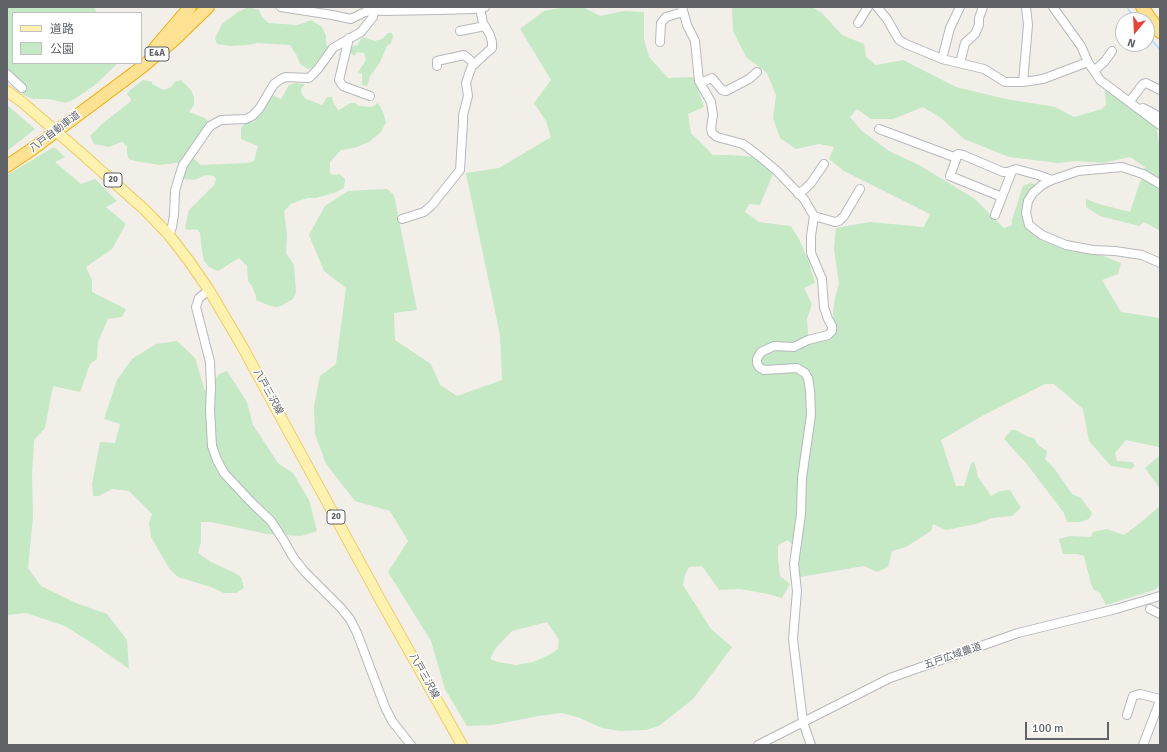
<!DOCTYPE html>
<html>
<head>
<meta charset="utf-8">
<style>
  body { margin:0 }
  #map { position:relative; width:1167px; height:752px; overflow:hidden; background:#f1efe8; font-family:Signika,"Noto Sans JP",sans-serif }
  canvas { display:block }
  .frame { position:absolute; inset:0; border:8px solid #5f6368; pointer-events:none }
  .legend { position:absolute; left:12px; top:12px; width:130px; height:52px; box-sizing:border-box; background:#fff; border:1px solid #bfc1c3; margin:0; padding:5px 7px; list-style:none; font-size:12px; color:#5f6368 }
  .legend li { display:flex; align-items:center; gap:8px; height:20px }
  .legend b { width:20px; border:1px solid #bfc1c3 }
  .north { position:absolute; left:1115px; top:12px; width:40px; height:40px; box-sizing:border-box; background:#fff; border:1px solid #bfc1c3; border-radius:50%; rotate:198deg; font-size:11px; font-weight:700; line-height:16px; text-align:center; color:#5f6368 }
  .north::after { content:''; display:block; margin:auto; width:14px; height:18px; background:#ea4335; clip-path:polygon(50% 0,100% 100%,50% 72%,0 100%) }
  .scale { position:absolute; left:1025px; top:722px; width:84px; height:18px; box-sizing:border-box; border:2px solid #5f6368; border-top:0; padding-left:5px; font-size:12px; line-height:14px; white-space:nowrap; color:#5f6368; -webkit-text-stroke:3px #fff; paint-order:stroke }
</style>
</head>
<body>
<div id="map">
<canvas width="1167" height="752"></canvas>
<div class="frame"></div>
<ul class="legend">
<li><b style="height:5px;background:#fff2af"></b>道路</li>
<li><b style="height:11px;background:#c5e8c5"></b>公園</li>
</ul>
<div class="north">N</div>
<div class="scale">100 m</div>
</div>
<script>
const c = document.querySelector('canvas').getContext('2d');
c.lineJoin = 'round';
function fill(path, color) {
  c.fillStyle = color;
  c.fill(path, 'evenodd');
}
function poly(rows) {
  const path = new Path2D();
  for (const r of rows) {
    path.moveTo(r[0], r[1]);
    for (let i = 2; i < r.length; i += 2) path.lineTo(r[i], r[i + 1]);
  }
  return path;
}
function trace(path, color, width, dash) {
  c.strokeStyle = color;
  c.lineWidth = width;
  c.lineCap = dash ? 'butt' : 'round';
  c.setLineDash(dash || []);
  c.stroke(path);
}
function write(font, color, halo, rows, align = 'center') {
  c.font = font + ' Signika,"Noto Sans JP",sans-serif';
  c.lineWidth = 3;
  c.setLineDash([]);
  c.textBaseline = 'middle';
  c.strokeStyle = halo;
  c.fillStyle = color;
  for (const [text, x, y, turn = 0] of rows) {
    c.save();
    c.translate(x, y);
    c.rotate((+turn || 0) * Math.PI / 180);
    c.textAlign = isNaN(turn) ? turn : align;
    if (halo) c.strokeText(text, 0, 0);
    c.fillText(text, 0, 0);
    c.restore();
  }
}
const green = poly([
  [7,7,94,7,97,13,13,13,13,63,118,63,95,85,73,100,65,103,49,99,33,99,24,95,19,91,23,85,7,69],
  [248,7,259,10,262,17,269,23,297,25,304,23,311,20,322,27,326,36,326,44,328,47,312,68,308,69,300,64,297,56,290,45,257,43,248,45,231,46,217,44,215,38,222,24,238,12],
  [565,7,583,7,600,16,624,11,644,12,644,39,649,57,668,78,694,77,704,107,688,114,691,133,713,155,730,155,755,157,773,174,760,205,749,204,745,212,759,222,791,226,799,239,809,262,815,283,804,288,812,304,807,319,808,334,812,338,823,339,835,334,833,313,835,298,839,284,834,248,836,228,870,222,924,227,930,214,844,171,829,159,834,147,819,144,796,149,780,138,773,118,776,95,767,73,746,57,733,31,732,8,734,7,812,7,822,13,842,35,864,44,866,57,876,65,903,60,956,87,1006,99,1055,107,1074,117,1102,109,1106,105,1105,89,1156,127,1160,147,1160,231,1144,222,1139,226,1100,216,1086,207,1086,199,1099,204,1130,212,1145,167,1130,157,1103,163,1077,161,1058,163,1009,157,964,139,941,118,923,107,893,119,871,119,857,109,850,117,862,131,889,151,919,165,975,199,1004,228,1012,225,1012,220,1023,186,1030,183,1035,184,1024,200,1023,221,1029,229,1043,241,1069,251,1101,255,1121,263,1118,274,1102,280,1121,312,1160,318,1160,489,1145,468,1159,456,1159,447,1126,440,1115,453,1117,461,1132,462,1135,466,1131,469,1111,466,1089,441,1083,409,1054,384,1045,384,982,416,941,440,956,486,964,486,971,464,974,461,978,477,991,496,1000,491,1010,490,1021,508,1012,516,992,518,976,524,946,530,933,524,931,531,906,547,892,551,888,567,877,572,864,566,800,577,793,545,788,540,778,545,778,559,780,576,790,584,782,598,768,594,740,589,719,590,702,566,689,567,685,575,683,585,711,629,732,647,693,699,659,726,646,730,620,731,602,728,580,718,562,713,538,716,493,725,467,726,445,689,431,641,388,572,408,541,390,511,355,501,326,464,315,434,314,406,320,376,336,364,346,288,324,271,309,235,325,206,348,191,387,189,394,195,417,310,394,313,395,340,431,364,440,385,457,396,502,380,500,335,466,173,499,168,551,137,546,121,534,103,551,80,520,29,544,11],
  [547,622,559,640,558,649,549,655,533,662,516,665,498,662,490,659,495,649,512,631],
  [388,33,392,33,393,37,391,43,387,46,379,64,370,76,367,86,362,85,362,74,358,72,364,63,366,59,364,53,357,52,354,56,349,51,353,46,358,45,360,40,363,37,375,41,382,39],
  [143,80,152,82,152,84,164,90,171,87,175,82,181,80,191,90,194,97,194,105,189,112,205,118,208,121,183,162,160,165,135,161,129,159,127,154,127,146,122,142,109,147,94,144,90,136,102,124,130,102,131,99,127,94,129,91],
  [296,83,305,84,301,89,302,95,306,99,322,105,327,97,332,97,334,104,338,110,341,109,350,103,355,103,359,106,372,107,378,103,383,112,386,122,381,132,369,142,354,148,341,150,330,162,330,173,332,175,339,174,345,179,344,188,334,193,316,198,307,198,291,204,284,211,287,235,286,253,294,265,296,292,293,299,281,306,275,307,268,305,256,300,256,296,252,286,248,281,247,266,239,258,218,271,209,267,204,261,202,251,200,233,197,229,190,230,185,229,188,213,189,210,214,185,216,179,214,176,206,175,194,180,184,179,182,176,192,157,201,165,247,163,254,161,258,146,241,139,241,128,245,123,254,122,270,97,274,96,281,99,289,85],
  [7,105,35,129,7,151],
  [54,147,65,157,55,162,81,184,95,179,117,201,106,207,126,224,112,249,86,267,92,280,92,292,126,309,122,317,108,319,98,342,97,359,90,364,80,392,53,386,45,428,34,440,32,475,33,517,28,568,41,586,76,603,107,614,127,640,129,669,95,645,65,626,26,613,7,615,7,175],
  [177,341,195,358,205,391,219,374,227,371,247,402,253,425,278,463,293,473,309,500,317,531,301,536,267,534,211,522,201,522,201,542,198,553,211,562,233,572,241,577,244,588,236,593,224,593,211,587,178,577,169,568,151,537,149,523,152,514,129,491,112,489,99,496,93,496,92,484,100,442,115,443,120,424,104,419,117,380,132,359,156,344],
  [1011,430,1016,430,1026,436,1034,438,1038,445,1047,451,1045,459,1054,468,1072,494,1081,498,1092,513,1089,519,1080,522,1067,522,1064,513,1026,463,1004,439],
  [1160,506,1160,586,1154,590,1106,605,1100,593,1094,590,1091,584,1084,556,1077,554,1063,554,1059,539,1070,536,1091,537,1093,532,1107,529,1124,535,1140,523]
]);
const stream = poly([
  [1127,7,1135,20],
  [1147,34,1160,50]
]);
const minor = poly([
  [281,7,332,15,351,19,365,12,375,10,383,11,439,10,473,9,485,7],
  [682,7,687,25,695,41,699,81,711,102,713,115,711,128,712,133,717,137,743,144,759,156,777,171,804,199,814,216,811,236,811,253,822,279,824,307,828,319,832,326,832,331,828,335,808,340,794,347,774,346,761,352,757,359,757,363,759,367,764,370,797,368,805,373,808,378,810,390,811,415,802,478,801,514,794,564,797,591,793,639,803,722,811,745],
  [877,7,887,19,899,40,906,44,942,59,984,69,1005,82,1023,82,1043,79,1088,62],
  [1053,7,1081,46,1088,62,1100,80,1160,125],
  [858,23,868,7],
  [460,31,485,26],
  [349,38,339,80,343,86,370,96],
  [660,42,661,23,666,17,683,12],
  [942,59,950,28,960,7],
  [960,63,965,43,975,34,979,25,979,18,983,7],
  [437,66,437,61,464,55,475,64],
  [1094,71,1105,61,1112,51],
  [7,74,22,88],
  [1023,82,1028,25,1026,7],
  [700,83,712,78,722,90,726,91,749,79,757,72],
  [1130,101,1143,84,1146,83,1160,90],
  [1143,108,1160,117],
  [879,129,954,157,958,154,963,155,1003,172,1008,172,1016,169,1038,175,1052,180],
  [958,154,950,176,1002,197],
  [1160,184,1143,174,1122,167,1078,171,1052,180,1042,185,1033,193,1028,201,1026,213,1029,225,1042,235,1066,245,1093,250,1115,251,1142,255,1160,263],
  [798,194,805,189,811,183,824,164],
  [995,215,1012,171],
  [814,216,835,222,839,221,844,216,860,189],
  [402,219,424,212,432,205,460,170,463,123,463,115,468,96,466,83,469,74,472,66,492,48,492,42,490,35,483,23,480,8],
  [169,235,172,227,174,215,175,191,180,174,183,165,210,126,221,120,246,119,252,116,259,109,274,84,281,79,286,77,309,78,318,69,333,48,361,32,373,17,375,7],
  [209,290,199,298,196,307,210,362,211,387,210,410,212,446,217,460,224,473,251,502,271,521,284,541,293,557,304,571,341,608,350,619,357,633,385,707,392,721,411,745],
  [1150,609,1160,614],
  [1127,715,1133,696,1140,694,1160,699],
  [758,745,890,678,1018,633,1116,609,1160,596],
  [1143,745,1160,701]
]);
const major = poly([
  [7,91,22,102],
  [80,152,145,210,169,235,189,261,209,290,242,346,381,601,462,745]
]);
const highway = poly([
  [1142,7,1160,32],
  [155,48,190,7],
  [7,166,31,150,142,67,174,40,208,7]
]);
const majorBridge = poly([
  [22,102,80,152]
]);
const shields = [
  [157,54,24],
  [113,180,18],
  [336,517,18]
];
const shieldNames = [
  ["E4A",157,54],
  ["20",113,180],
  ["20",336,517]
];
const streetNames = [
  ["八戸自動車道",55,132,-37],
  ["八戸三沢線",268,392,61],
  ["五戸広域農道",953,656,-19],
  ["八戸三沢線",424,676,61]
];
fill(green, '#c5e8c5');
trace(stream, '#aadaff', 1.5);
trace(minor, '#b5b8bc', 10);
trace(major, '#f2c960', 12);
trace(highway, '#f9ab00', 14);
trace(minor, '#fff', 8);
trace(major, '#fff2af', 10);
trace(highway, '#fde293', 12);
trace(majorBridge, '#f2c960', 12, []);
trace(majorBridge, '#fff2af', 10);
for (const [x, y, w] of shields) {
  const box = new Path2D();
  box.roundRect(x - w / 2, y - 7, w, 14, 3);
  c.fillStyle = '#fff';
  c.fill(box);
  trace(box, '#5f6368', 1);
}
write('bold 9px', '#5f6368', null, shieldNames);
write('10px', '#5f6368', '#fff', streetNames);
</script>
</body>
</html>
